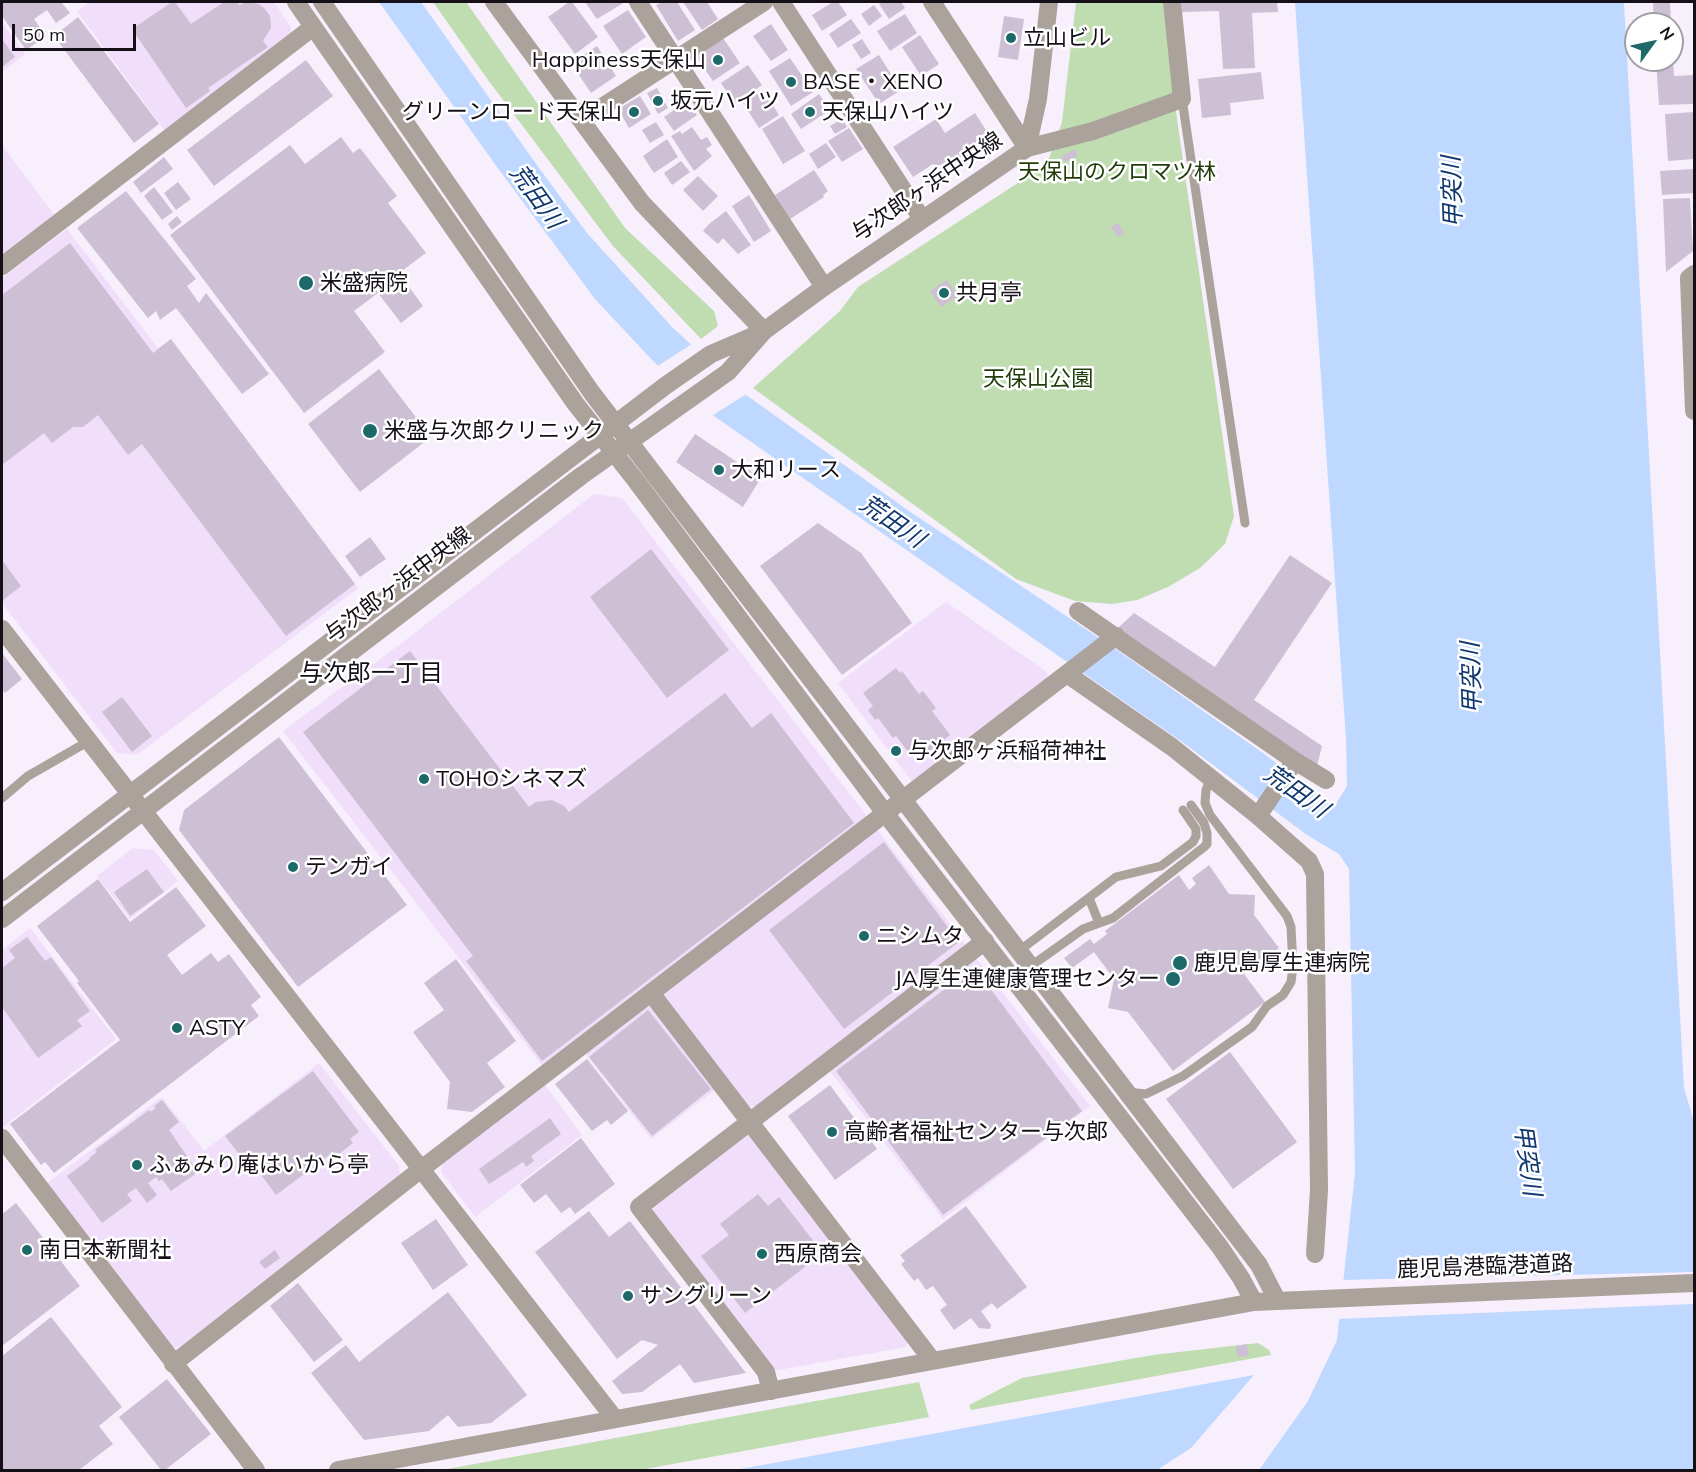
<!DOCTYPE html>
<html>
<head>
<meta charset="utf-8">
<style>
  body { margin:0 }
  #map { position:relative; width:1696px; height:1472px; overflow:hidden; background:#f8effc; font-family:Mulish,sans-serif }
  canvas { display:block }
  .frame { position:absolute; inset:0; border:3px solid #151018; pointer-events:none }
  .north { position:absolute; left:1624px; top:12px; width:60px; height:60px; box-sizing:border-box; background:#fff; border:2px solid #a19fa3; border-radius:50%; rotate:57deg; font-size:16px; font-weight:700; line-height:24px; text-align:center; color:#151018 }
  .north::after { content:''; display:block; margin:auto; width:21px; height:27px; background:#1d6969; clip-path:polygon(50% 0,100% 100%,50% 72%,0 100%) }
  .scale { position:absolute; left:12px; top:24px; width:124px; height:27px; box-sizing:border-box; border:3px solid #151018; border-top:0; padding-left:8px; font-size:18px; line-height:21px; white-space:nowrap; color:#151018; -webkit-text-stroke:4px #fff; paint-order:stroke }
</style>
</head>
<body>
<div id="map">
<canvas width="1696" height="1472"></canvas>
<div class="frame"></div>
<div class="north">N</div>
<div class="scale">50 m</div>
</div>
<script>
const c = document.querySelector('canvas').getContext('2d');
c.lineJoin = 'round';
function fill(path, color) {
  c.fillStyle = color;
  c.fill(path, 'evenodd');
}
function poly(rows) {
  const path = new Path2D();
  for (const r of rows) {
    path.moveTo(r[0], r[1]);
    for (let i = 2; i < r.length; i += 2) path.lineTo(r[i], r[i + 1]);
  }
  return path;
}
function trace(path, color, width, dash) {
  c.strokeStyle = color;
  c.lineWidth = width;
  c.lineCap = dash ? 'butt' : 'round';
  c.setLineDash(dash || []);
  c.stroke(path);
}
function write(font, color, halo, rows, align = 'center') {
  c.font = font + ' Mulish,"Noto Sans JP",sans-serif';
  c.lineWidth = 5;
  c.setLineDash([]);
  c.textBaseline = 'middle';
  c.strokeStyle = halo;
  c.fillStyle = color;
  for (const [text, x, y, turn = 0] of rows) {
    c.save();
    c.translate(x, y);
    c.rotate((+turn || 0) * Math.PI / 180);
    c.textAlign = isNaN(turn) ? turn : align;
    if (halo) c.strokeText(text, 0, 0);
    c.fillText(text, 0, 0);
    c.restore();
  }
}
const built = poly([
  [90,2,274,2,291,27,291,34,165,131,77,11],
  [2,23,25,54,2,72],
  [2,145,55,216,2,257],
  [67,229,158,348,171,339,358,588,137,755,117,753,2,603,2,278],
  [594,494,622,498,1090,1106,943,1219,820,1058,755,1107,747,1105,728,1080,651,1139,577,1043,544,1068,283,731,403,642],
  [946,602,1047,672,1048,680,913,783,838,683],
  [133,848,154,850,178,881,130,919,97,876],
  [30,928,116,1039,3,1127,2,950],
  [319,1063,399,1166,400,1177,179,1347,173,1347,46,1184,162,1097,204,1151],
  [545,1085,582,1135,475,1217,441,1172,442,1164],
  [744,1134,752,1135,909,1339,906,1347,773,1371,652,1213,653,1205]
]);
const green = poly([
  [433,2,466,2,625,228,714,311,718,326,701,339,613,246,488,80],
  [1076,2,1164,2,1172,84,1234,516,1225,544,1200,568,1168,587,1137,600,1112,604,1075,601,1016,579,753,388,839,312,858,287,1047,164,1062,122],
  [1258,1343,1269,1350,1271,1355,971,1410,969,1405,1022,1378,1153,1355],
  [919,1382,929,1417,640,1470,442,1470]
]);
const water = poly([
  [379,2,421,2,539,168,587,233,672,327,746,395,909,511,1120,652,1267,756,1330,805,1336,804,1347,786,1346,739,1295,2,1624,2,1684,1088,1694,1122,1694,1470,1259,1470,1308,1401,1337,1340,1355,1173,1349,869,1339,854,1307,835,1185,744,714,416,653,361,595,299,497,167],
  [1254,1375,1191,1448,1157,1470,735,1470]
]);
const pier = poly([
  [692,344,748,393,710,417,656,367],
  [1694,1272,1694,1304,1337,1319,1341,1280]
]);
const building = poly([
  [2,2,61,2,70,13,56,23,47,10,34,19,46,36,26,50,2,16],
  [172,2,175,2,191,24,224,2,237,2,239,5,248,2,258,4,264,8,270,16,271,28,263,41,268,47,208,88,210,91,186,108,132,29],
  [569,2,572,2,598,37,575,54,548,17],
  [585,2,625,2,597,19],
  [662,2,677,2,695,30,678,41,656,5],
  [683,2,707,2,718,19,702,30],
  [833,2,838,2,847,15,822,31,812,15],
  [882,2,901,2,905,8,889,19,879,4],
  [1181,2,1277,2,1278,12,1252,13,1255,68,1223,69,1219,11,1182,12],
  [1653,2,1670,2,1671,24,1654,24],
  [874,5,882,16,869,26,861,14],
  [628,10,646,37,622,54,603,26],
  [905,14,917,33,890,51,877,31],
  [1004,16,1024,19,1018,60,998,57],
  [78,17,159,124,134,143,54,36],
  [851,19,861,33,838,48,829,34],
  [771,24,788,50,771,61,753,36],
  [920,35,939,64,921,76,902,47],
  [723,38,740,63,713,81,696,57],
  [2,39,15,57,2,67],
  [862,39,871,53,861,59,852,45],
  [597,46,616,76,591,93,571,63],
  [879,55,901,90,879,104,856,69],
  [790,58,813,92,791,106,769,71],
  [306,60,333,96,214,186,187,150],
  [1656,60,1673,60,1674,76,1694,75,1694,104,1659,105],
  [748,65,762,85,735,104,721,83],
  [1261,72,1264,99,1230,103,1231,115,1202,118,1198,79],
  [657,88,668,108,658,114,647,93],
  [763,90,779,115,759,128,743,103],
  [819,94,830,110,801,129,791,114],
  [640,96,651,114,629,128,618,109],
  [687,101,697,115,674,131,664,117],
  [1694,112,1694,159,1668,161,1665,114],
  [975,113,993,141,975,153,972,151,956,160,954,157,937,167,933,164,913,177,893,147,936,119,945,133],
  [783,116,805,151,783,164,762,129],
  [842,119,847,127,835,134,830,126],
  [656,122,664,135,650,143,642,130],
  [692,127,701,140,707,137,712,145,706,149,712,156,694,171,671,136,680,131,682,134],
  [849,128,863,149,842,162,828,141],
  [341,137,353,153,360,148,397,196,388,203,426,253,399,273,423,306,401,323,378,293,354,311,385,352,304,413,170,235,290,145,305,164],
  [667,139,678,157,654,173,643,156],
  [826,143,836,157,818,169,809,154],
  [1075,149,1078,156,1064,162,1061,156],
  [164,157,173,169,141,193,133,182],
  [681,161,690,172,672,185,664,173],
  [1694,169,1694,193,1662,195,1660,171],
  [814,170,828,191,823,195,824,197,790,219,775,195],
  [698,176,718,196,703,211,683,190],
  [178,182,191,199,176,210,164,193],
  [154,187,173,212,162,220,144,196],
  [126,191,196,279,187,286,199,303,206,293,269,374,242,394,176,308,160,320,156,311,148,318,77,228],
  [749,195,771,231,754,242,732,206],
  [1690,198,1693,251,1666,272,1663,199],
  [726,211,751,245,738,254,723,238,718,244,703,231,709,224],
  [177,216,182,222,172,230,168,224],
  [1118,223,1124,233,1118,237,1111,227],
  [70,243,153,353,171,339,355,584,286,636,142,444,128,455,98,415,83,427,73,427,52,443,44,433,2,465,2,295],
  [947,280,958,296,941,307,930,291],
  [379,369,431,437,360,492,308,424],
  [695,434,761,478,743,507,676,462],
  [818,523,861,553,912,623,842,675,760,566],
  [370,537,386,559,360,577,345,556],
  [651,549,729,650,667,698,590,597],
  [1290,555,1332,583,1254,700,1322,746,1317,766,1118,628,1134,613,1215,667],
  [2,560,21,586,3,600,2,598],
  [410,651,529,807,536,802,552,800,564,806,569,812,725,693,752,728,771,713,854,823,542,1061,466,961,473,956,303,732],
  [2,653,22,679,5,693,2,689],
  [896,668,900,673,902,671,919,694,923,691,936,708,932,711,950,735,927,753,923,748,912,757,896,736,893,738,878,718,875,720,868,710,873,706,863,693],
  [122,697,152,736,132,752,102,712],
  [279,737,407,905,298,987,179,830,184,810],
  [884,842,959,942,844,1029,769,930],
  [1209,865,1229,894,1255,895,1254,915,1279,948,1244,974,1265,1002,1173,1071,1128,1012,1108,1008,1114,979,1094,952,1072,968,1064,958,1090,939,1094,944,1107,934,1105,931,1179,875,1189,890,1196,884,1192,878],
  [147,869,164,892,130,916,114,892],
  [98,879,130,922,176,887,206,926,167,955,182,975,211,953,218,962,229,954,261,997,251,1005,259,1016,54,1173,45,1162,41,1165,10,1124,120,1040,77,983,79,981,37,926],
  [27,937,45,961,51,957,90,1011,77,1020,82,1026,38,1058,2,1007,2,968,15,958,9,950],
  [456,959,516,1041,487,1063,505,1087,472,1112,447,1109,450,1082,413,1032,444,1010,424,983],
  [974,967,1082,1111,943,1215,836,1071],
  [648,1010,711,1089,652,1136,589,1057],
  [1230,1052,1297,1142,1233,1189,1166,1099],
  [587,1059,628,1111,611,1125,607,1120,592,1131,555,1084],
  [313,1071,359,1132,350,1139,353,1143,335,1157,332,1153,276,1195,247,1156,243,1159,225,1136],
  [830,1085,877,1149,835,1180,788,1116],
  [162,1100,179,1122,169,1130,198,1172,171,1191,162,1179,159,1181,156,1177,148,1183,157,1195,147,1203,136,1188,127,1194,132,1201,102,1223,67,1176,90,1159,89,1158,97,1152,95,1150,149,1110,150,1112,156,1108,154,1106],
  [550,1118,561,1134,531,1156,534,1161,526,1167,523,1162,489,1184,479,1169],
  [581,1138,615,1184,575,1214,570,1207,561,1213,546,1194,534,1203,520,1185],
  [758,1194,768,1206,779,1197,823,1253,745,1313,701,1256,729,1235,720,1224],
  [16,1203,80,1286,2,1346,2,1214],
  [966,1206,1027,1287,997,1309,992,1303,981,1311,991,1325,990,1329,979,1328,971,1318,954,1330,940,1310,947,1305,933,1286,926,1290,918,1278,914,1281,901,1264,905,1261,900,1255],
  [589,1211,609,1237,630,1221,746,1373,694,1383,680,1364,642,1392,622,1394,612,1381,658,1345,642,1340,617,1359,535,1252],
  [436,1219,468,1265,433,1290,401,1243],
  [275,1250,280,1258,265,1269,259,1262],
  [298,1283,343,1340,314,1362,270,1306],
  [448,1292,527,1395,491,1423,458,1427,448,1415,429,1431,364,1440,311,1373,346,1345,359,1362],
  [51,1317,122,1407,99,1426,113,1444,79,1470,2,1470,2,1356],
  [1247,1344,1249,1356,1237,1357,1236,1346],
  [167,1379,211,1434,165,1470,161,1470,119,1417]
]);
const service = poly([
  [1182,99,1245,523],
  [2,798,28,776,89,741],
  [1089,898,1099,923],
  [1019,951,1116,877,1161,866,1193,842,1196,836,1196,829,1183,810],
  [1031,966,1083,929,1113,918,1204,847,1207,844,1207,833,1204,823,1191,805],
  [1128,1092,1146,1094,1183,1076,1252,1027,1267,1006,1283,995,1291,982,1293,967,1291,927,1287,916,1210,815,1205,803,1206,790,1211,778]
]);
const minor = poly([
  [494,2,642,203,764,331],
  [638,2,824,287],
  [781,2,922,219],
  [932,2,1027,148,1093,131,1182,99,1172,2],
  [582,120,764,2],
  [2,266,313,27],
  [1694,274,1689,278,1694,411],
  [1078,611,1295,761,1326,780],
  [1067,674,1172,747,1258,816,1309,861,1315,874,1319,1190,1315,1254],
  [1258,816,1295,761],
  [651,993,932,1360],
  [2,1138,256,1470],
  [173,1364,420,1170,1116,636],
  [771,1391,766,1372,639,1207,985,941]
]);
const tertiary = poly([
  [296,2,575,403,637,482,885,813,1220,1247,1241,1278,1254,1302],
  [322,2,592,393,1259,1265,1277,1300],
  [2,629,615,1419],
  [2,892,665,386,711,354,760,333],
  [2,919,581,476,728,372,764,331,824,287,1027,148,1038,99,1049,2],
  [338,1470,1254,1302,1694,1283]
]);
const markers = [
  [1011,38,6,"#1d6969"],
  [718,60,6,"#1d6969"],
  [791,82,6,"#1d6969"],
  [658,101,6,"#1d6969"],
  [634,112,6,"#1d6969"],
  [810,112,6,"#1d6969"],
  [306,283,8,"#1d6969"],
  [944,293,6,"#1d6969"],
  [370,431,8,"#1d6969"],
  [719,470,6,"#1d6969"],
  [896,751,6,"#1d6969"],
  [424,779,6,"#1d6969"],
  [293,867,6,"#1d6969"],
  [864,936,6,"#1d6969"],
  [1180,963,8,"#1d6969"],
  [1173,979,8,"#1d6969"],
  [177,1028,6,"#1d6969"],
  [832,1132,6,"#1d6969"],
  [137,1165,6,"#1d6969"],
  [27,1250,6,"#1d6969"],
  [762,1254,6,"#1d6969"],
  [628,1296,6,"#1d6969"]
];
const poiNames = [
  ["立山ビル",1023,38],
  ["Happiness天保山",706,60,"right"],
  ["BASE・XENO",803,82],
  ["坂元ハイツ",670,101],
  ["グリーンロード天保山",622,112,"right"],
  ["天保山ハイツ",822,112],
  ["米盛病院",320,283],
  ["共月亭",956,293],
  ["米盛与次郎クリニック",384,431],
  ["大和リース",731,470],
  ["与次郎ヶ浜稲荷神社",908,751],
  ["TOHOシネマズ",436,779],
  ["テンガイ",305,867],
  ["ニシムタ",876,936],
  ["鹿児島厚生連病院",1194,963],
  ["JA厚生連健康管理センター",1160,979,"right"],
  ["ASTY",189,1028],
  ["高齢者福祉センター与次郎",844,1132],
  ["ふぁみり庵はいから亭",149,1165],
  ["南日本新聞社",39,1250],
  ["西原商会",774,1254],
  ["サングリーン",640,1296]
];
const parkNames = [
  ["天保山のクロマツ林",1117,172],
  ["天保山公園",1038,379]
];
const streetNames = [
  ["与次郎ヶ浜中央線",927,187,-34],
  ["与次郎ヶ浜中央線",398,585,-37],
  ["鹿児島港臨港道路",1485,1267,-2]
];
const waterNames = [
  ["甲突川",1453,192,-92],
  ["荒田川",536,197,54],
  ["荒田川",892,522,35],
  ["甲突川",1472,678,-92],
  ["荒田川",1296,792,35],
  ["甲突川",1527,1160,82]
];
const neighbourhoodNames = [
  ["与次郎一丁目",371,674]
];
fill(built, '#f0defa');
fill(green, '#c0dcb1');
fill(water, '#bed8ff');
fill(pier, '#f8effc');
fill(building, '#cdbfd4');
trace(service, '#aba29b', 9);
trace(minor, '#aba29b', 18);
trace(tertiary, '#aba29b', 18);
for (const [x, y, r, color] of markers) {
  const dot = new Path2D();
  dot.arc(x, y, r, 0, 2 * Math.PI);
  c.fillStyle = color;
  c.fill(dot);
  trace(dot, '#fff', 2);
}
write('22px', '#151018', '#fff', poiNames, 'left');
write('22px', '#1f3c09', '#fff', parkNames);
write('22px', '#151018', '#fff', streetNames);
write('italic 24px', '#10376e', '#fff', waterNames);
write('24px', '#151018', '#fff', neighbourhoodNames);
</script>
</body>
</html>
